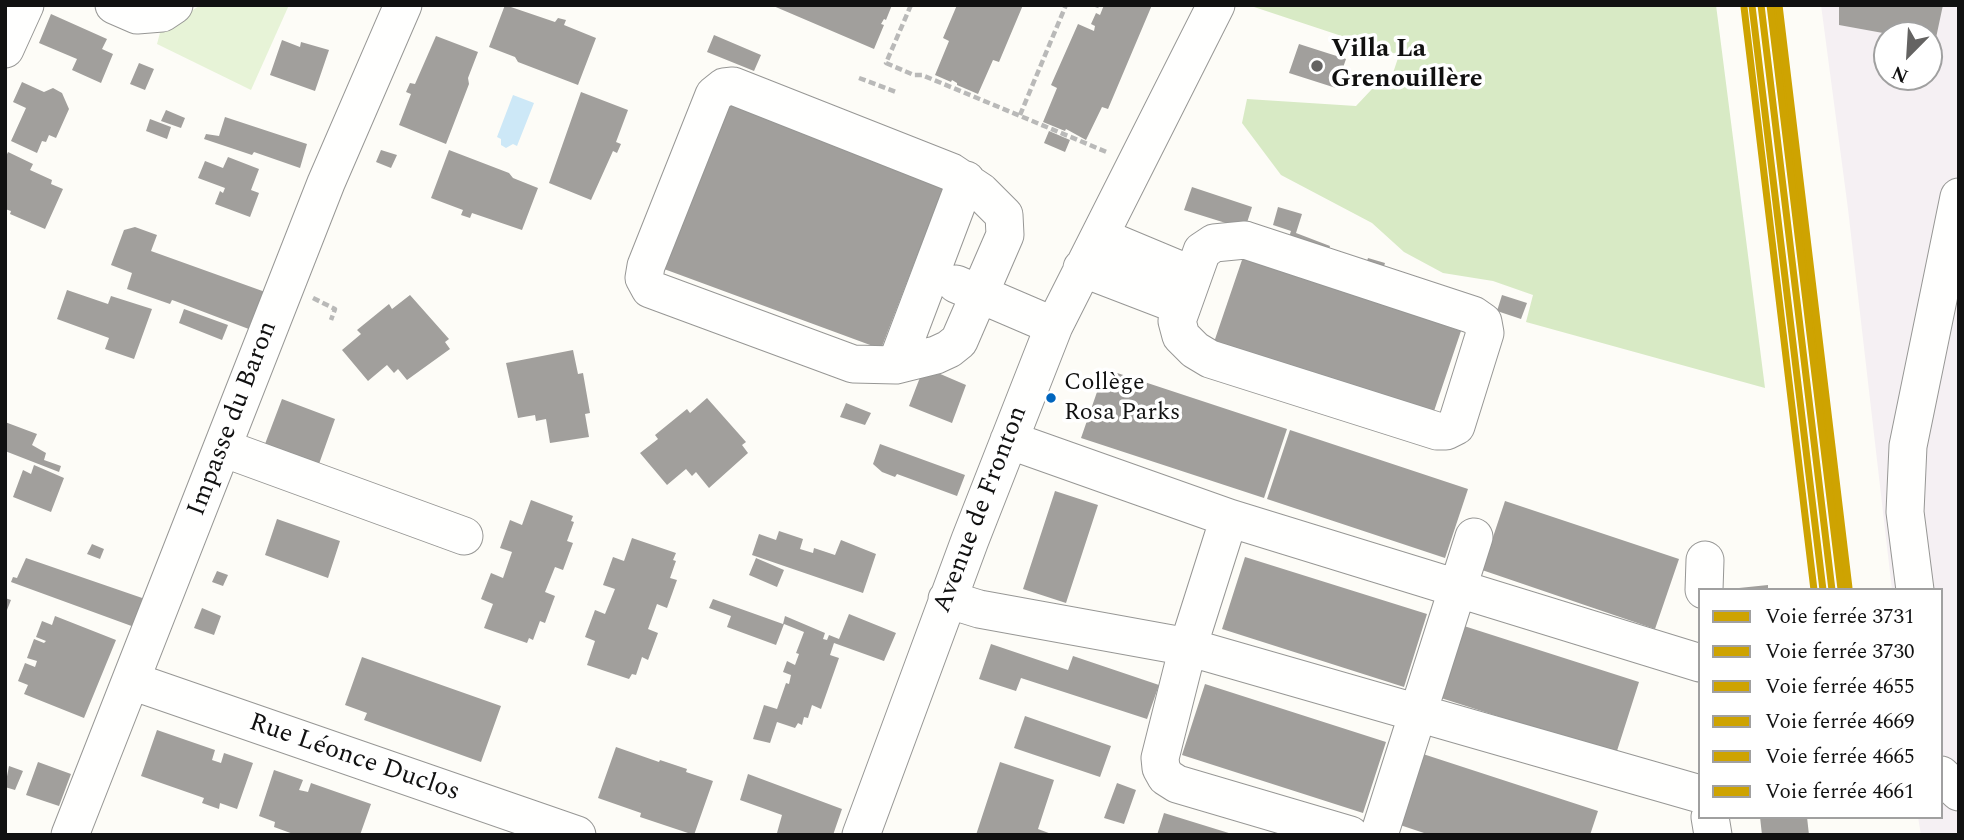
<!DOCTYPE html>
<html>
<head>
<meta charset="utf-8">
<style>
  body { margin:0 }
  #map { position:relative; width:1964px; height:840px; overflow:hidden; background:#fdfcf7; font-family:Spectral,serif }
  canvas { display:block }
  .frame { position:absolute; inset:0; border:7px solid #111; pointer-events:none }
  .legend { position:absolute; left:1698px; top:588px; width:245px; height:231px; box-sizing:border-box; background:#fff; border:2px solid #a0a0a0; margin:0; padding:9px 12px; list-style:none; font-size:21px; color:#111 }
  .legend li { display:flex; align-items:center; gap:14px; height:35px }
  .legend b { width:35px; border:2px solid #a0a0a0 }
  .north { position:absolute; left:1873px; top:21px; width:70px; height:70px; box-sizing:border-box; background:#fff; border:2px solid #a0a0a0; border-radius:50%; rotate:204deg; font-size:19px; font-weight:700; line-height:28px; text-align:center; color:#111 }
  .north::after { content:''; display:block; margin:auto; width:24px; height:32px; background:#646362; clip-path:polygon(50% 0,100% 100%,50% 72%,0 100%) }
</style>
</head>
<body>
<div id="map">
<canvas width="1964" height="840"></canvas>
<div class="frame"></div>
<ul class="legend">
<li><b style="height:9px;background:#cea301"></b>Voie ferrée 3731</li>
<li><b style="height:9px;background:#cea301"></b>Voie ferrée 3730</li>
<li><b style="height:9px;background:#cea301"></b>Voie ferrée 4655</li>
<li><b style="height:9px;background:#cea301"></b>Voie ferrée 4669</li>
<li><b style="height:9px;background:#cea301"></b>Voie ferrée 4665</li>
<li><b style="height:9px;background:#cea301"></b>Voie ferrée 4661</li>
</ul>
<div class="north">N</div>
</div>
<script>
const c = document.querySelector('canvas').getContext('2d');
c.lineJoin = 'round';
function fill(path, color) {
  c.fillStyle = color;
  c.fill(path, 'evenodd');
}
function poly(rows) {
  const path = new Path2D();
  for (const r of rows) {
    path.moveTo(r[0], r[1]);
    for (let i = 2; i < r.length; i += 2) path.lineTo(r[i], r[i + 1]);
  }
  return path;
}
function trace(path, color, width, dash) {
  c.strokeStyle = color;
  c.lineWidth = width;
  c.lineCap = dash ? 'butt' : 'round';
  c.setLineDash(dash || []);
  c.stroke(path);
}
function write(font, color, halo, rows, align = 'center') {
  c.font = font + ' Spectral,serif';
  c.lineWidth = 7;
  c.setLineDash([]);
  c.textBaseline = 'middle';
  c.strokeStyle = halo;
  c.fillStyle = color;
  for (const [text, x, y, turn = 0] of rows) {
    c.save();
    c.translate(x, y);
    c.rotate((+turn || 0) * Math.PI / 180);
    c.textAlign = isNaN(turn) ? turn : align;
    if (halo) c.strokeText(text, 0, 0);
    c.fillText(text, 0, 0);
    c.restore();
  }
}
const industrial = poly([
  [1821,5,1959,5,1959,835,1921,835,1918,817,1941,817,1941,590,1892,590,1848,209],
  [1887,35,1929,35,1929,77,1887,77]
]);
const green = poly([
  [201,5,289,5,251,90,157,44,161,29]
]);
const forest = poly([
  [1248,5,1716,5,1765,388,1526,322,1533,295,1493,281,1443,273,1404,252,1372,223,1281,175,1242,123,1247,99,1356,106,1372,89,1392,76,1399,55]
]);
const water = poly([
  [513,95,534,103,517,146,513,144,506,148,501,145,501,139,497,137]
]);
const building = poly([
  [505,5,555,22,558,18,566,20,564,25,596,38,578,85,518,62,515,57,489,47],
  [771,5,892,5,886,20,884,19,881,24,884,25,874,49],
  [957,5,1023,5,999,62,993,60,978,94,957,85,957,83,952,80,951,82,935,75,949,41,943,38],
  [1104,5,1152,5,1108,109,1102,107,1086,140,1066,129,1065,131,1043,122,1057,88,1051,85,1078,24,1094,31,1095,26,1091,24,1096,13,1100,15],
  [1839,5,1943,5,1930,66,1929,35,1894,35,1839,25],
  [51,14,107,39,102,49,113,54,101,83,72,70,77,59,39,43],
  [714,35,761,55,754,71,707,52],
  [436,36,478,52,468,78,469,84,446,144,399,125,411,94,406,92,410,83,415,84],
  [282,40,300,47,301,42,329,50,315,91,270,75],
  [1299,44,1346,59,1336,88,1289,73],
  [139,63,154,69,145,90,130,84],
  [22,82,44,92,53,88,62,93,69,109,56,138,49,135,46,142,42,141,37,153,11,141,26,108,13,102],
  [581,92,628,110,616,142,621,144,617,153,613,151,591,200,549,183],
  [729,98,946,181,881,349,664,269],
  [166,110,185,118,181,128,161,121],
  [225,117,307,144,300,168,254,152,252,155,204,139,206,134,219,136],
  [150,119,171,127,167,139,146,131],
  [1049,131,1070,140,1065,152,1044,143],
  [381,150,397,155,391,168,376,162],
  [449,150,509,173,513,178,538,188,522,230,472,213,470,218,461,215,463,210,431,198],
  [8,152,33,164,30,170,52,180,51,184,63,189,45,229,10,214,11,211,5,209,5,159],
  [228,157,259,169,251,190,259,193,250,217,215,204,220,191,223,193,225,188,198,178,205,161,223,168],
  [1192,187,1252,207,1245,229,1184,210],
  [1278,207,1302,214,1296,233,1330,246,1327,256,1287,243,1291,231,1273,225],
  [135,227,157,235,151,251,268,293,254,331,175,301,172,300,170,304,127,289,132,273,111,265,124,230],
  [1243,257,1461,331,1431,420,1211,351],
  [1368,258,1385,263,1382,273,1365,267],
  [67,290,108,304,111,296,152,309,134,359,105,349,109,338,57,319],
  [410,295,449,339,445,342,450,349,407,380,398,369,394,373,387,365,368,381,342,350,361,334,357,330,389,304,392,309],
  [1502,295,1527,303,1521,319,1497,311],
  [184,309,228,325,222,340,179,323],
  [573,350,578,374,583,373,590,413,585,414,589,437,550,443,546,419,536,421,535,415,518,418,506,363],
  [924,367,966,385,952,423,909,406],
  [1105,369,1287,429,1264,498,1081,438],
  [707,398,746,442,742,445,748,453,709,488,696,472,692,476,686,469,667,485,640,453,658,439,655,435,687,409,690,413],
  [282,399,335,419,319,464,265,444],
  [846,403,871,413,865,425,840,417],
  [5,422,37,434,32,445,46,453,44,460,61,466,59,472,5,451],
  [1290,430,1468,489,1445,558,1267,499],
  [880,444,965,475,957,496,897,474,895,477,882,472,873,464],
  [34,465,64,478,51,512,13,497,23,470,31,474],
  [1055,491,1098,505,1066,603,1023,589],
  [531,500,573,516,571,521,574,522,567,541,573,543,563,570,555,567,545,592,555,596,545,623,540,621,533,640,529,638,527,643,484,628,493,604,481,599,491,573,503,578,512,552,500,548,510,520,522,525],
  [1505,501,1679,559,1655,629,1482,570],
  [277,519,340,541,328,578,265,555],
  [779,531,803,539,800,549,813,553,814,548,835,555,841,540,876,554,863,593,752,555,759,534,776,540],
  [632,538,676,553,673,560,676,561,670,578,677,580,667,608,657,604,648,629,658,633,648,660,642,657,636,675,632,674,629,679,587,665,595,641,585,637,595,610,605,614,615,589,603,585,613,557,624,561],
  [92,544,104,549,100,559,87,554],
  [1245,557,1427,614,1404,687,1222,629],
  [26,558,148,600,137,628,11,582,13,577,17,578],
  [756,558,784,570,777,587,749,575],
  [217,571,228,575,223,586,212,582],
  [1768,585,1768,590,1739,590,1739,588],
  [5,598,11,600,5,615],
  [713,599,783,624,785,616,825,633,823,639,827,640,829,635,839,639,849,614,896,633,884,661,834,643,830,655,839,658,821,709,812,705,808,718,804,717,802,725,798,723,795,728,777,722,770,743,753,739,764,705,777,709,786,683,789,684,791,675,783,672,787,661,795,665,799,654,796,653,804,632,784,624,776,645,727,627,731,616,709,608],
  [202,608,221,616,214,635,194,628],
  [55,616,116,640,84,718,24,694,28,685,18,681,25,663,35,667,37,661,27,658,34,639,44,643,46,641,36,637,42,621,52,625],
  [1464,626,1639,682,1616,754,1441,698],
  [991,644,1068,670,1073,656,1159,685,1147,719,1021,678,1016,691,979,679],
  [362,657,501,706,481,762,364,720,367,713,345,705],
  [1205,684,1386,742,1363,813,1182,755],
  [1025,716,1111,746,1100,777,1014,748],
  [157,730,215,750,212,760,221,763,224,753,253,763,237,809,220,803,219,809,202,803,204,798,141,776],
  [616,747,659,762,660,760,687,769,686,772,713,781,694,835,640,817,641,813,598,798],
  [1423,754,1598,811,1590,835,1430,835,1400,825],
  [38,762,71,774,59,806,26,795],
  [1000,762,1054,780,1038,829,1054,835,976,835],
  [9,766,23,771,15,790,5,787],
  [274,770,303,780,299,790,308,792,311,783,371,804,360,835,296,835,274,827,275,822,259,816],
  [748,774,842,809,833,835,783,835,777,833,782,815,740,800],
  [1117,783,1136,790,1124,824,1104,818],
  [1164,813,1232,834,1232,835,1157,835],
  [1760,817,1807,817,1809,835,1762,835]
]);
const path = poly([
  [911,5,886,63,914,75,922,75,1109,153],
  [1096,5,1099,6],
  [859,78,896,92],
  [1020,115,1066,5],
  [313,298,335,309,331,320]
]);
const minor = poly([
  [114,5,137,15,162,13,174,5],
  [5,49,25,5],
  [733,86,951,172,981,192,1004,215,1005,235,959,341,949,349,936,355,896,365,853,364,650,289,644,278,646,266,714,95,724,87,733,86],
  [1101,237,1192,275],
  [1245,240,1473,315,1483,322,1485,333,1456,426,1446,431,1437,431,1210,359,1195,350,1181,336,1177,321,1202,251,1214,243,1245,240],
  [1082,268,1181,306],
  [956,284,1054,326],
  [896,365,966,180],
  [1009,440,1229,518,1700,663],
  [223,448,464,536],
  [1229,518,1188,647,1160,758,1161,768,1166,777,1177,784,1350,835],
  [1704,590,1705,560],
  [1915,590,1905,512,1908,446,1959,197],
  [947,599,979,609,1188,647,1700,794],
  [132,681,577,835],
  [1941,775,1959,792],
  [1710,817,1713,835],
  [70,835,326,183,403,5],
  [861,835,970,540,1054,326,1216,5],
  [1379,835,1474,537]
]);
const rail1 = poly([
  [1761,5,1832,590]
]);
const rail2 = poly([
  [1776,5,1846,590]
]);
const rail3 = poly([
  [1752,6,1823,590]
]);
const rail4 = poly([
  [1770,5,1841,589]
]);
const rail5 = poly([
  [1744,7,1814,590]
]);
const rail6 = poly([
  [1779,5,1849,588]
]);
const markers = [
  [1317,66,7,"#646362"],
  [1051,398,6,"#0065bd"]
];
const busNames = [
  ["Collège",1064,384],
  ["Rosa Parks",1064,414]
];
const poiNames = [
  ["Villa La",1331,51],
  ["Grenouillère",1331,81]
];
const streetNames = [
  ["Impasse du Baron",234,419,-69],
  ["Avenue de Fronton",982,510,-69],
  ["Rue Léonce Duclos",354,759,19]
];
fill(industrial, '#f5f0f3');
fill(green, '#e7f3d7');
fill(forest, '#d8eac5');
fill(water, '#cde8f7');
fill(building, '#a19f9c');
trace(minor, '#979795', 39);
trace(path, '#b9b9b8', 4.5, [7, 3.5]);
trace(minor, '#fffffe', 37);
trace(rail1, '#cea301', 7);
trace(rail2, '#cea301', 7);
trace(rail3, '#cea301', 7);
trace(rail4, '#cea301', 7);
trace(rail5, '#cea301', 7);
trace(rail6, '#cea301', 7);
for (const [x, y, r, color] of markers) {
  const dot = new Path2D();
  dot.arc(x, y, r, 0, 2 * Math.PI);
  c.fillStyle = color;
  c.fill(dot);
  trace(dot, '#fff', 2.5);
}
write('24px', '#111', '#fff', busNames, 'left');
write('bold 26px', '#111', '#fff', poiNames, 'left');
write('26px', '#111', '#fff', streetNames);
</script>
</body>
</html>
